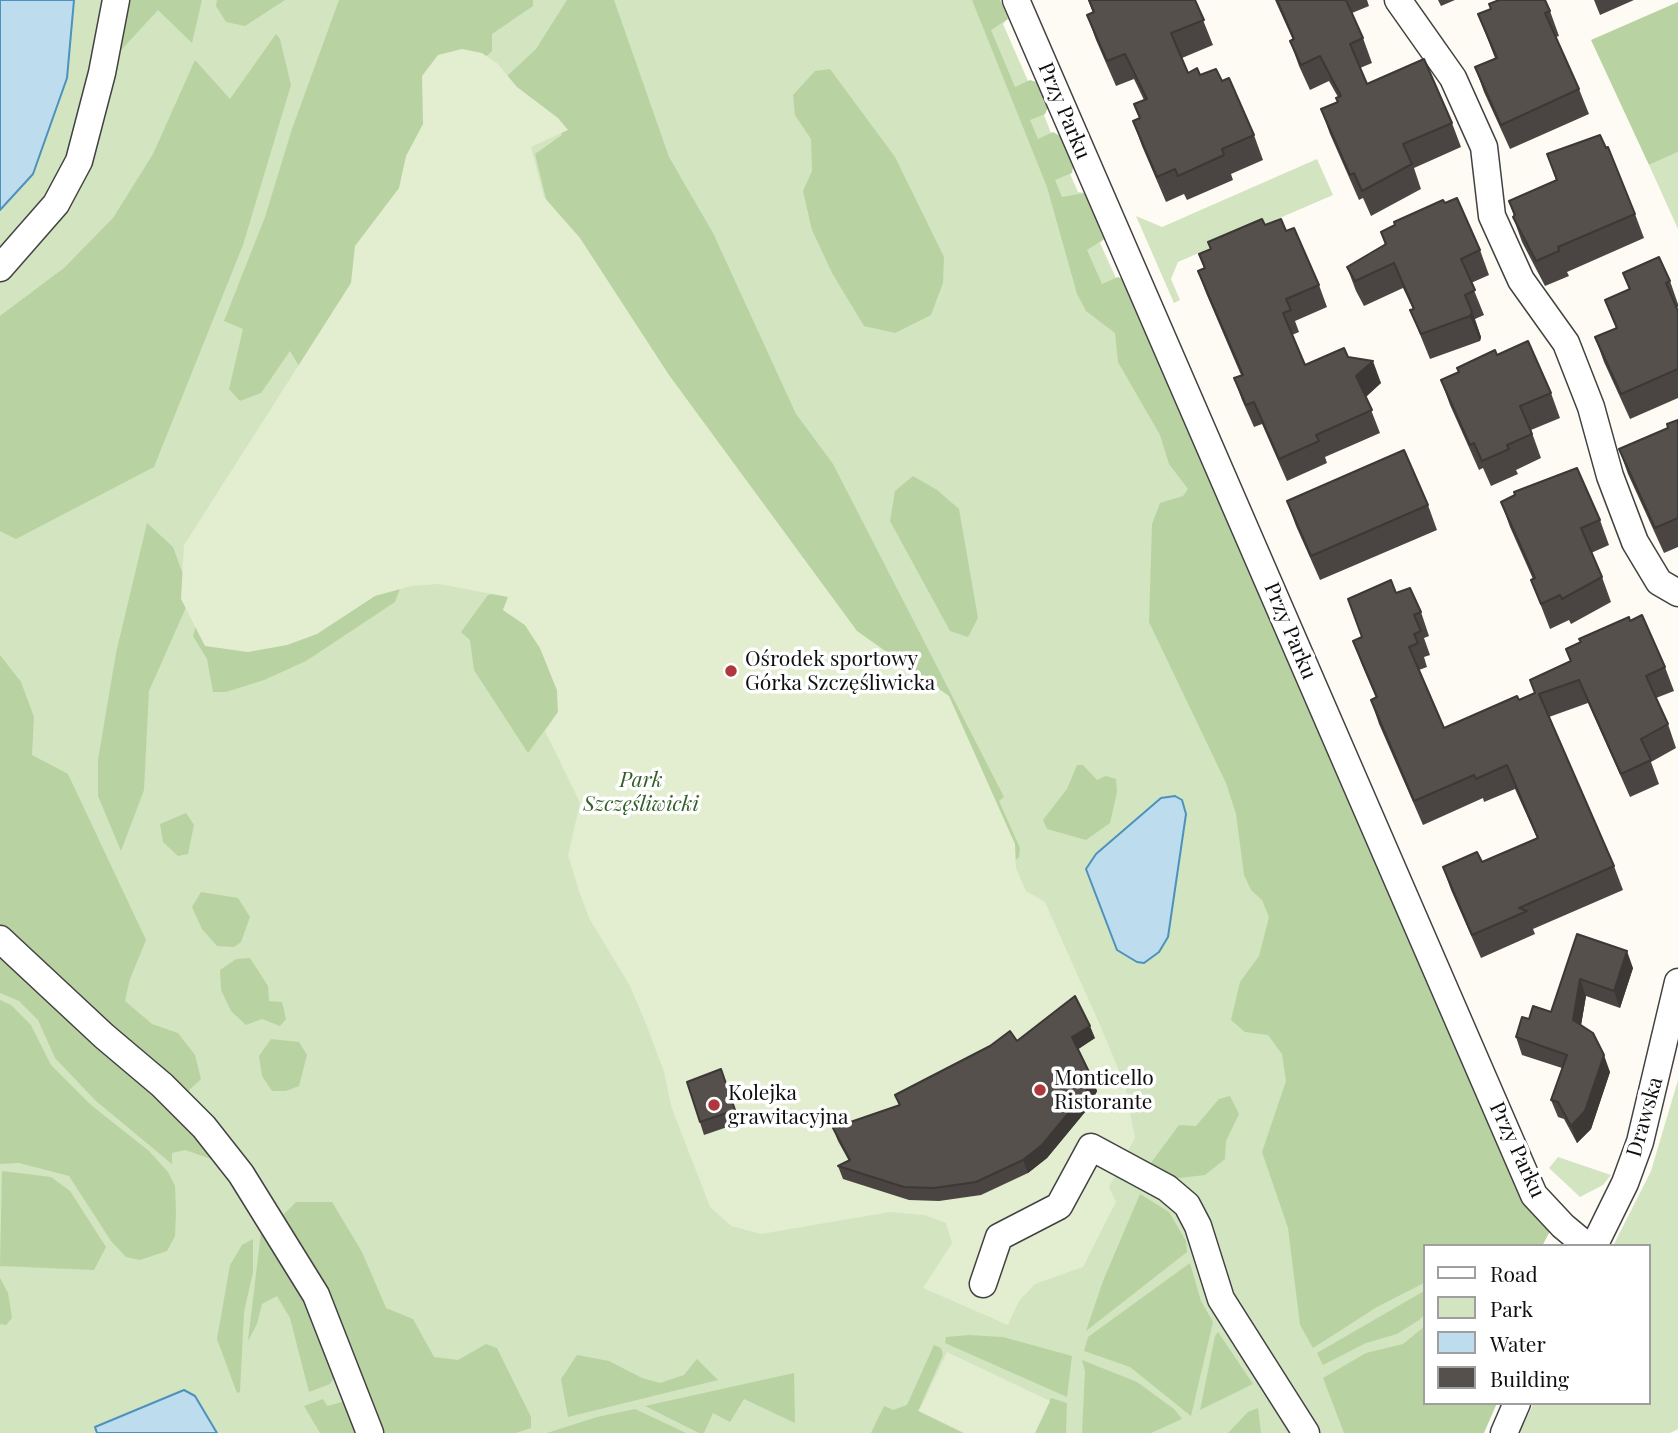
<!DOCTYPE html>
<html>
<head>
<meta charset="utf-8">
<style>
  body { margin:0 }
  #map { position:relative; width:1678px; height:1433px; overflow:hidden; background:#fdfbf3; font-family:"Playfair Display",serif }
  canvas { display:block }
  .legend { position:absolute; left:1423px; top:1244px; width:228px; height:161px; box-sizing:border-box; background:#fff; border:2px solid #9f9f9f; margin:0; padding:9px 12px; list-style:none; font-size:21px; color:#0f0f0f }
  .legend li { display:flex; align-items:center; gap:14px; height:35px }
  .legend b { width:35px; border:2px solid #9f9f9f }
</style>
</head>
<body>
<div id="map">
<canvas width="1678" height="1433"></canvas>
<ul class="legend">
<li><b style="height:9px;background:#fff"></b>Road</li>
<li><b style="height:19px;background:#d3e4c0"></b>Park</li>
<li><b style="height:19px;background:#bdddef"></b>Water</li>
<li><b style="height:19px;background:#56504d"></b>Building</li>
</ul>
</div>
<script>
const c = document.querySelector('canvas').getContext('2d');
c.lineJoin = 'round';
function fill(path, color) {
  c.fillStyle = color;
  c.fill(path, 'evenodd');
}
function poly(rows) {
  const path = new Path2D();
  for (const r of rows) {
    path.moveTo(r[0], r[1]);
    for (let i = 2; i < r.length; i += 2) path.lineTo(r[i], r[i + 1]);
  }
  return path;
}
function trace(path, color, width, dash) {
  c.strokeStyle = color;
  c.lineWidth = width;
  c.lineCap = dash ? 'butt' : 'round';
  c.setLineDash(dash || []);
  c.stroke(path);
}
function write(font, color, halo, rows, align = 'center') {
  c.font = font + ' "Playfair Display",serif';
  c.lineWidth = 7;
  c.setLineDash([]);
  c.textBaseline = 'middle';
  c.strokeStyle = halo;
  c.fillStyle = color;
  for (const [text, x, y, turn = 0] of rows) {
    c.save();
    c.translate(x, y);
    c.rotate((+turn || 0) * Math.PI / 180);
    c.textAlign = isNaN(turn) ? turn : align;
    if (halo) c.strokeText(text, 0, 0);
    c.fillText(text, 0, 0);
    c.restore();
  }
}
const green = poly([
  [0,0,1000,0,1008,18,1003,24,1028,81,1036,82,1048,107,1044,115,1051,133,1060,136,1073,167,1070,174,1078,192,1085,193,1104,239,1100,243,1116,278,1124,280,1510,1172,1525,1202,1550,1231,1542,1246,1424,1246,1424,1403,1479,1433,0,1433],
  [1678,152,1678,229,1649,165],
  [1317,159,1333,195,1178,262,1171,279,1180,300,1174,303,1136,216,1162,227],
  [1678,1080,1678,1429,1670,1433,1519,1433,1534,1403,1648,1403,1648,1246,1613,1246,1651,1171],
  [1558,1157,1611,1175,1603,1185,1580,1197,1549,1168]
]);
const forest = poly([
  [122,0,202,0,192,43,158,10,112,60],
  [217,0,285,0,245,26,226,22,216,6],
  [339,0,533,0,533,6,492,34,492,51,478,64,405,575,395,602,306,661,264,680,226,692,213,692,207,659,193,636,209,583,308,381,290,351,261,393,240,401,229,389,243,329,224,321,265,217,292,129],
  [567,0,614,0,669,157,713,233,796,414,833,464,1004,797,999,801,1020,848,1019,857,1004,871,547,203,535,154,562,135,556,119,504,79,536,49],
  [972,0,1000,0,1008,19,991,30,1015,87,1030,80,1036,82,1048,107,1045,114,1030,120,1038,139,1053,132,1060,136,1073,167,1072,173,1055,180,1062,197,1085,193,1104,239,1087,250,1102,284,1118,277,1124,280,1510,1172,1525,1202,1550,1231,1542,1246,1424,1246,1424,1283,1377,1307,1313,1348,1300,1325,1288,1228,1262,1152,1286,1081,1282,1054,1268,1035,1245,1032,1231,1020,1240,982,1259,956,1269,917,1262,900,1251,890,1244,875,1236,814,1226,783,1149,622,1152,524,1160,503,1183,496,1188,489,1169,464,1160,435,1118,362,1115,333,1086,311,1077,294,1047,187],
  [1678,2,1678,152,1649,165,1591,40],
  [276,34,280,39,291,85,243,245,154,467,16,539,0,531,0,316,64,268,113,218,153,154,195,60,230,99],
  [830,69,895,157,944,257,943,283,931,315,895,333,864,326,832,273,812,230,803,191,812,171,811,139,795,115,793,95,815,71],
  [913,476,937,490,959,509,978,618,968,637,950,631,890,521,895,491],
  [147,523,173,547,191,596,149,691,144,790,121,851,98,796,98,760,116,653],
  [497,593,509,597,503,610,525,625,540,648,557,690,558,712,528,753,474,670,470,640,461,632,488,595],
  [0,655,21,682,34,717,32,755,68,774,146,940,130,979,125,1001,152,1024,178,1033,195,1055,201,1079,185,1094,0,924],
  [1077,765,1083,765,1097,780,1106,776,1116,779,1117,792,1110,823,1086,840,1047,829,1043,820,1067,789],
  [186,813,194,825,188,854,178,856,163,842,160,824],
  [201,892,238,898,250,917,241,942,234,947,217,946,202,929,192,907],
  [0,951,190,1130,217,1161,185,1150,172,1153,172,1164,96,1101,55,1058,38,1020,19,1001,0,993],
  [250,958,268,986,269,1001,282,1002,286,1019,280,1026,262,1019,246,1025,231,1011,221,990,220,970,236,959],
  [0,1000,11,1005,31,1025,51,1065,91,1105,149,1151,168,1172,175,1186,176,1213,175,1236,167,1251,140,1260,126,1257,111,1241,69,1176,19,1163,0,1164],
  [271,1039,299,1042,307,1055,299,1086,286,1091,272,1091,262,1076,259,1056],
  [1230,1096,1239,1114,1226,1141,1225,1159,1205,1175,1171,1179,1148,1167,1179,1125,1196,1126,1219,1099],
  [2,1171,51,1177,70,1191,106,1247,94,1270,0,1266],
  [1140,1194,1169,1212,1186,1241,1187,1252,1086,1331,1103,1281],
  [296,1202,332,1202,362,1252,386,1308,413,1319,434,1357,458,1360,486,1344,497,1348,531,1417,531,1428,516,1433,381,1433,282,1216],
  [262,1224,306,1304,335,1376,330,1384,309,1392,290,1318,277,1296,262,1304,257,1324,248,1341],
  [253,1239,253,1272,244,1312,240,1392,237,1393,217,1339,230,1265,242,1245],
  [1190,1263,1201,1301,1213,1322,1191,1416,1130,1367,1084,1351,1088,1337],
  [0,1278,8,1293,12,1318,6,1325,0,1324],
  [1424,1291,1424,1315,1419,1320,1397,1334,1366,1343,1323,1365,1317,1353],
  [1424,1327,1424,1403,1497,1403,1484,1433,1344,1433,1323,1378,1366,1353,1403,1344],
  [1218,1332,1253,1384,1200,1410,1215,1336],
  [969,1335,1003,1337,1072,1356,1067,1397,945,1343,946,1337],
  [934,1345,941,1348,943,1355,918,1411,963,1433,871,1433,884,1406,893,1410,907,1405],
  [577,1355,609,1361,642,1378,660,1383,684,1375,697,1359,718,1380,568,1417,561,1379],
  [1082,1360,1137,1382,1174,1409,1182,1419,1151,1433,1082,1433,1085,1371],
  [794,1373,795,1423,744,1399,730,1422,713,1413,704,1433,699,1433,645,1406],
  [1051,1398,1067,1403,1066,1433,1035,1433],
  [323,1399,327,1406,346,1401,358,1433,320,1433,304,1406],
  [1258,1408,1261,1433,1228,1433,1248,1412],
  [635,1409,686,1433,547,1433,597,1417]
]);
const pitch = poly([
  [462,49,482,53,497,63,517,87,558,118,568,130,531,147,544,197,580,238,669,375,857,631,949,696,1015,844,1016,868,1026,891,1045,902,1100,1025,1125,1085,1135,1138,1109,1187,1116,1202,1083,1267,1035,1284,1019,1301,1008,1325,923,1288,952,1243,946,1223,924,1215,890,1212,761,1234,731,1226,710,1207,671,1106,664,1072,646,1024,630,986,589,918,579,891,568,855,580,803,545,731,558,712,557,690,540,648,525,625,503,610,508,597,439,584,411,586,375,596,317,634,287,645,248,652,205,646,181,599,184,545,351,283,355,246,399,188,406,156,423,124,422,76,438,55],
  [947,1352,1050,1401,1035,1433,965,1433,919,1411]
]);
const water = poly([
  [0,0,74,0,67,78,33,174,0,210,0,0],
  [1175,796,1182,800,1186,814,1168,937,1159,952,1144,963,1137,962,1117,950,1086,869,1096,854,1161,798,1175,796],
  [184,1390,195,1396,217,1433,97,1433,95,1427,184,1390]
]);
const minor = poly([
  [1016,0,1534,1195,1563,1226,1587,1246],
  [1398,0,1453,78,1484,147,1492,216,1521,280,1566,343,1591,407,1610,476,1635,542,1659,582,1678,593],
  [0,268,56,204,79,161,102,73,116,0],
  [0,939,104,1036,162,1085,204,1127,241,1174,316,1295,370,1433],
  [1594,1246,1625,1183,1640,1142,1678,982],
  [983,1284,999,1237,1059,1206,1091,1147,1167,1188,1187,1205,1198,1226,1221,1299,1306,1433],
  [1504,1433,1517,1403]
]);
const wall = poly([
  [1088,0,1195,0,1213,45,1182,58,1188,73,1222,81,1254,135,1263,160,1231,174,1233,180,1187,200,1184,194,1166,202,1142,146,1133,121,1140,119,1134,104,1144,100,1134,79,1116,86,1096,40,1087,15,1093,13],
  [1275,0,1367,0,1369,6,1352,13,1363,38,1372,63,1360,68,1367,84,1452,123,1461,147,1414,168,1421,189,1371,216,1363,198,1359,200,1330,134,1321,109,1338,103,1338,97,1329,81,1310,90,1299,66,1290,41,1293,40],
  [1438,0,1455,0,1441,6],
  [1594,0,1634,0,1600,15],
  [1550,11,1559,36,1556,37,1579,89,1589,114,1510,149,1484,92,1475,67,1495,58,1478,14],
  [1547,154,1635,214,1644,238,1567,272,1569,276,1545,286,1522,242,1513,217,1514,216,1509,201,1556,180],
  [1445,203,1480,250,1489,275,1471,283,1484,315,1475,319,1481,337,1480,341,1430,359,1410,310,1413,309,1403,288,1364,306,1356,291,1347,267,1385,245,1381,232],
  [1265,225,1286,231,1319,285,1327,307,1295,321,1299,332,1292,335,1305,365,1348,357,1381,383,1366,397,1380,433,1325,457,1327,463,1287,481,1262,424,1254,427,1242,400,1234,378,1241,375,1206,293,1198,271,1204,268,1199,254],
  [1623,273,1670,281,1678,304,1678,307,1676,307,1678,311,1678,398,1630,419,1604,362,1595,337,1616,328,1605,300,1629,289],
  [1497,355,1551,393,1560,418,1531,430,1541,458,1516,470,1518,474,1491,486,1483,468,1479,470,1450,405,1441,380],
  [1678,420,1678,547,1664,553,1628,474,1619,449,1668,428],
  [1287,501,1428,505,1437,530,1320,580,1296,526],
  [1501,502,1600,520,1609,545,1591,553,1602,577,1611,602,1571,624,1569,620,1550,629,1531,580,1533,579,1510,527],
  [1396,593,1421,612,1429,636,1424,638,1430,655,1424,657,1427,667,1419,670,1444,728,1535,693,1571,662,1566,649,1630,621,1665,667,1674,691,1656,698,1668,724,1676,748,1651,762,1659,784,1630,797,1588,703,1549,717,1614,866,1623,890,1533,929,1535,934,1481,958,1451,890,1443,867,1482,862,1537,838,1515,789,1484,802,1483,798,1423,825,1379,724,1371,700,1376,698,1362,665,1353,641,1362,637],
  [1577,934,1633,968,1620,1008,1586,996,1581,1025,1610,1072,1591,1129,1577,1143,1564,1119,1558,1117,1551,1100,1562,1068,1522,1055,1516,1037,1529,1019,1551,1012],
  [1095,1038,1078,1049,1092,1078,1097,1091,1090,1106,1047,1158,1028,1173,981,1195,939,1201,909,1200,843,1179,838,1166,849,1161,838,1141,833,1128,899,1105,895,1095,1017,1041],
  [721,1069,739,1123,704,1135,687,1082]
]);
const shadedWall = poly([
  [1472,312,1481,337,1480,341,1470,316],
  [1373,361,1381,383,1364,398,1356,376],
  [1627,951,1633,968,1620,1008,1614,991],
  [1580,979,1586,996,1579,1037,1573,1020],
  [1090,1026,1095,1038,1077,1050,1072,1037],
  [1604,1055,1610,1072,1591,1129,1577,1143,1571,1126],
  [1092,1078,1097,1091,1090,1106,1047,1158,1028,1173,1023,1160]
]);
const building = poly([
  [1089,0,1195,0,1204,20,1171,33,1188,73,1197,68,1200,75,1216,69,1222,81,1229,78,1254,135,1222,149,1224,155,1178,176,1175,169,1157,177,1133,121,1140,118,1134,104,1147,99,1125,54,1107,61,1087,15,1094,12,1089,0],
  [1277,0,1346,0,1363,38,1350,44,1367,84,1424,59,1452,123,1403,144,1412,164,1362,191,1354,173,1350,175,1321,109,1338,102,1336,98,1341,96,1320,56,1301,65,1290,41,1294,39,1277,0],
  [1499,0,1545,0,1550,11,1545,13,1579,89,1501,125,1475,67,1497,58,1478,14,1491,9,1489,4,1499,0],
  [1600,135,1606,148,1608,147,1635,214,1558,247,1559,251,1536,261,1513,217,1515,215,1509,201,1557,180,1547,154,1600,135],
  [1457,198,1480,250,1461,259,1475,290,1465,295,1472,312,1470,316,1421,334,1410,310,1414,309,1394,263,1355,281,1347,267,1386,244,1381,232,1395,225,1394,222,1443,200,1445,203,1457,198],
  [1262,219,1265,225,1281,219,1286,231,1294,228,1319,285,1286,299,1291,310,1283,313,1305,365,1344,348,1348,357,1373,361,1356,376,1372,410,1316,435,1319,441,1279,459,1254,402,1246,405,1234,378,1243,375,1198,271,1205,268,1199,254,1211,249,1208,242,1262,219],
  [1659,257,1670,281,1666,283,1678,311,1678,369,1621,394,1595,337,1617,328,1605,300,1630,289,1623,273,1659,257],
  [1528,341,1551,393,1520,406,1532,434,1507,445,1509,449,1482,461,1474,443,1470,445,1441,380,1459,372,1457,368,1495,350,1497,355,1528,341],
  [1678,420,1678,518,1655,528,1619,449,1668,428,1667,424,1678,420],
  [1404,450,1428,505,1311,556,1287,501,1404,450],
  [1577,468,1600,520,1581,528,1602,577,1562,599,1560,595,1541,604,1531,580,1535,578,1501,502,1515,495,1514,492,1577,468],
  [1391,580,1396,593,1410,588,1421,612,1414,615,1421,631,1414,634,1418,643,1409,647,1444,728,1517,696,1519,700,1535,693,1530,680,1571,661,1566,649,1581,642,1579,639,1629,617,1630,621,1642,615,1665,667,1646,676,1668,724,1641,739,1651,760,1621,774,1579,680,1539,694,1614,866,1519,908,1527,911,1472,935,1443,867,1477,852,1482,862,1538,838,1507,765,1476,779,1474,775,1414,801,1371,700,1377,697,1353,641,1362,637,1348,599,1391,580],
  [1577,934,1627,951,1614,991,1580,979,1573,1020,1593,1033,1604,1055,1585,1111,1571,1126,1558,1102,1551,1100,1567,1055,1516,1037,1522,1017,1529,1019,1533,1006,1551,1012,1577,934],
  [1075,996,1090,1026,1072,1037,1092,1078,1085,1093,1042,1145,1023,1160,976,1182,934,1188,904,1187,838,1166,850,1160,833,1128,900,1105,895,1095,990,1046,1010,1031,1017,1041,1075,996],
  [721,1069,735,1110,700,1122,687,1082,721,1069]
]);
const markers = [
  [731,671,7,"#ae383e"],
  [1040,1090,7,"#ae383e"],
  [714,1105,7,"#ae383e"]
];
const streetNames = [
  ["Przy Parku",1064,111,67],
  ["Przy Parku",1290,631,67],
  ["Drawska",1645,1117,-74],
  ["Przy Parku",1517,1150,65]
];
const poiNames = [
  ["Ośrodek sportowy",745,659],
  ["Górka Szczęśliwicka",745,683],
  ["Monticello",1054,1078],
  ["Ristorante",1054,1102],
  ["Kolejka",728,1093],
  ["grawitacyjna",728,1117]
];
const parkNames = [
  ["Park",641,780],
  ["Szczęśliwicki",641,804]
];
fill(green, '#d3e4c0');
fill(forest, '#b8d3a1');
fill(pitch, '#e3edd0');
fill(water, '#bdddef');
trace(water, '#4d91bd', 2);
trace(minor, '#424242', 29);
trace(minor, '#fff', 26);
fill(wall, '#4a4542');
fill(shadedWall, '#3c3836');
fill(building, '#56504d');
trace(building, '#3c3836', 2);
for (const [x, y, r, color] of markers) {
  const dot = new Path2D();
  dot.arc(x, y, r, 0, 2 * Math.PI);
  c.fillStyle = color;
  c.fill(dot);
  trace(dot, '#fff', 2.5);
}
write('21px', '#0f0f0f', '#fff', streetNames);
write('21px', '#0f0f0f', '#fff', poiNames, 'left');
write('italic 21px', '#335f27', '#fff', parkNames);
</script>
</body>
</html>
